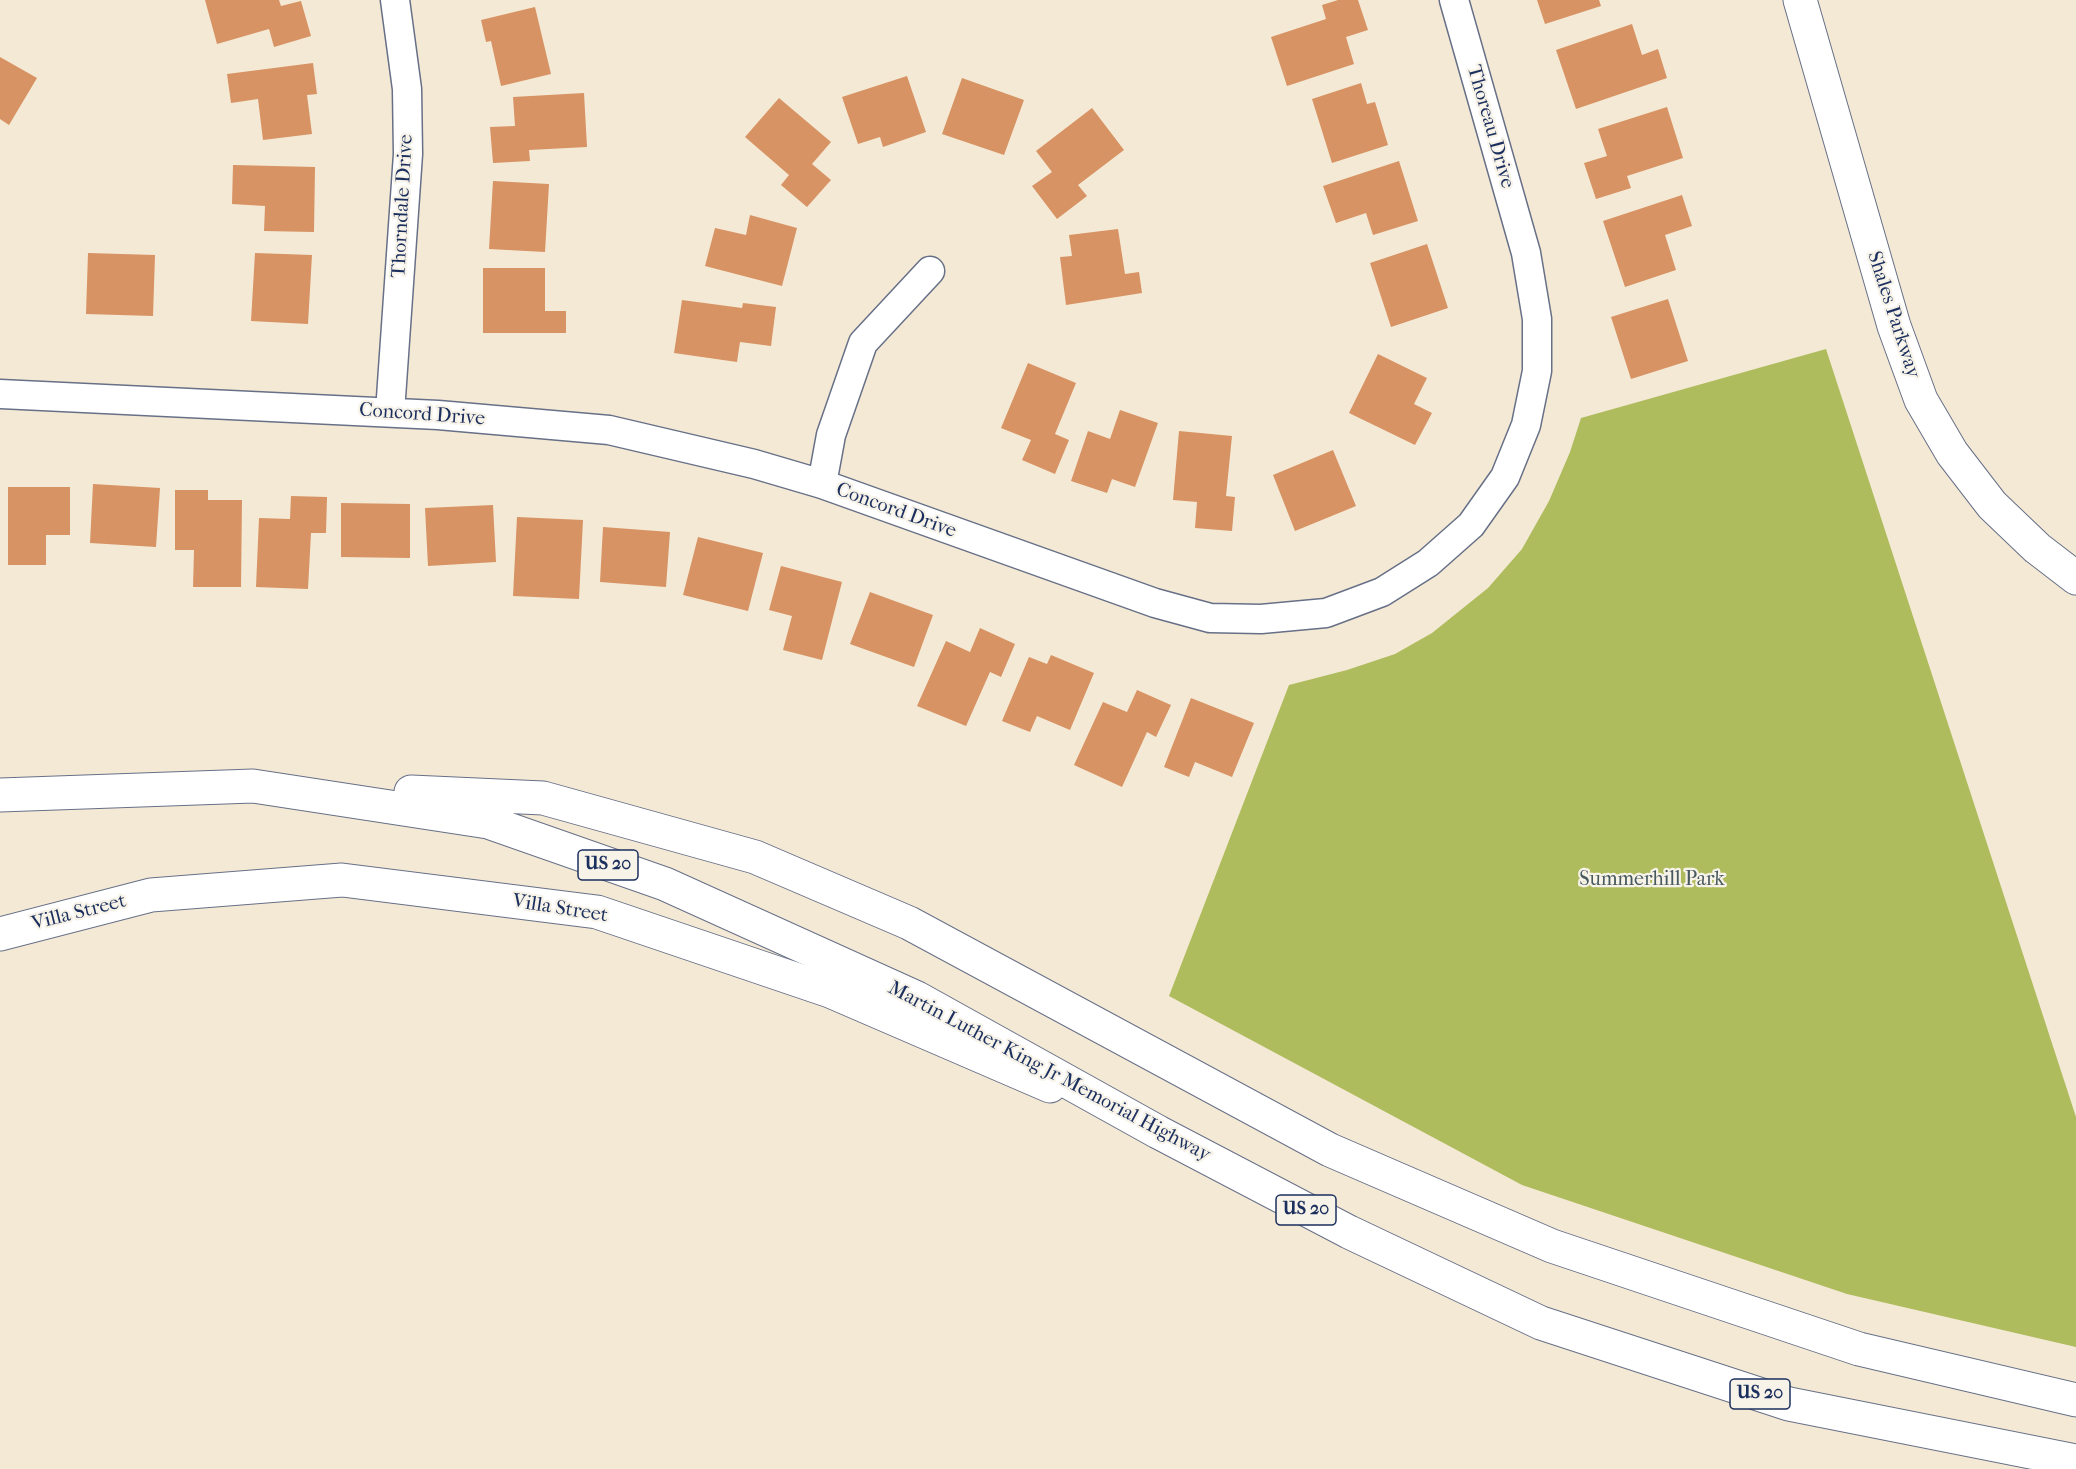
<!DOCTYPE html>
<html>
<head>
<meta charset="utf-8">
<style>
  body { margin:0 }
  canvas { display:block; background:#f4e9d4 }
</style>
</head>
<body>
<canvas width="2076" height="1469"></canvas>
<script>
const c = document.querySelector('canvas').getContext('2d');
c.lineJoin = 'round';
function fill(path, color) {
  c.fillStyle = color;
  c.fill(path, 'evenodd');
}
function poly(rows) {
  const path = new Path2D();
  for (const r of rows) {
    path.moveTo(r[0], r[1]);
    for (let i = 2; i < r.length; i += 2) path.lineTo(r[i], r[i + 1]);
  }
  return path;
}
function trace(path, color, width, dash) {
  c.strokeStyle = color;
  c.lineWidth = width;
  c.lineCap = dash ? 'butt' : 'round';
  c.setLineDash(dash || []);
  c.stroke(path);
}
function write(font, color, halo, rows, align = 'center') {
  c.font = font + ' "IM FELL French Canon",serif';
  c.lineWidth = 4.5;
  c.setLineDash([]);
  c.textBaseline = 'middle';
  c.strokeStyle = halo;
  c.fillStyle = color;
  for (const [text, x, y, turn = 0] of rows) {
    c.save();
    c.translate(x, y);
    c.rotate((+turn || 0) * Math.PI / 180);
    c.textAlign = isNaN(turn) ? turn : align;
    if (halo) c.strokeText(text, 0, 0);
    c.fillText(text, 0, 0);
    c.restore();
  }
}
const green = poly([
  [1826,349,2076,1117,2076,1347,1847,1294,1522,1185,1169,996,1289,685,1347,670,1395,654,1432,633,1488,588,1522,549,1549,501,1570,452,1581,418]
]);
const building = poly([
  [205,0,279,0,281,6,301,1,311,36,274,47,269,29,217,44],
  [1338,0,1358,0,1368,30,1346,37,1354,64,1287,86,1271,37,1326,19,1322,5],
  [1537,0,1599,0,1601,6,1545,24],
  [535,7,551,74,501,86,491,41,486,42,481,20],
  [1632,24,1642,55,1658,49,1667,78,1576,109,1556,50],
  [0,57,37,78,9,125,0,119],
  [313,63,317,94,307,95,312,134,263,140,258,99,231,103,227,74],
  [907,76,926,132,883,147,880,137,858,144,842,97],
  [962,78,1024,100,1004,155,942,134],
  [1361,83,1367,104,1375,102,1388,145,1332,163,1312,99],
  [584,93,587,147,529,150,530,161,493,163,490,127,515,126,513,97],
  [779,98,831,142,812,164,831,180,807,207,781,185,789,175,745,137],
  [1667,107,1683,158,1627,176,1631,188,1596,199,1584,163,1607,156,1598,129],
  [1092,108,1124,150,1078,185,1087,196,1057,219,1032,186,1052,172,1036,151],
  [1399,161,1418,221,1373,235,1366,213,1336,223,1323,186],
  [233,165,315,167,314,232,264,231,265,206,232,204],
  [493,181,549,184,545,252,489,249],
  [1682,195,1692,226,1665,235,1676,270,1625,287,1603,221],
  [750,215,797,228,782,286,705,266,715,228,746,235],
  [1118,229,1125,274,1139,272,1142,293,1066,305,1060,257,1072,256,1069,235],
  [1427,244,1448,308,1391,327,1370,263],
  [88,253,155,255,153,316,86,314],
  [255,253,312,255,308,324,251,321],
  [483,268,545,268,545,311,566,311,566,333,483,333],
  [1668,299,1688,361,1631,379,1611,317],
  [682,300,742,308,743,303,776,307,771,346,740,342,737,362,674,353],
  [1378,354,1427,378,1414,404,1432,413,1415,445,1349,413],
  [1028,363,1076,383,1055,434,1069,440,1055,474,1022,460,1031,440,1001,428],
  [1120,410,1158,423,1135,487,1112,479,1107,493,1071,481,1088,431,1110,439],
  [1179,431,1232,436,1226,496,1235,497,1232,531,1195,528,1197,502,1173,500],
  [1333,450,1356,506,1295,531,1273,475],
  [93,484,160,488,156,547,90,543],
  [8,487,70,487,70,535,46,535,46,565,8,565],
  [175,490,208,490,208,500,242,500,241,587,193,587,194,550,175,550],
  [291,496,327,497,326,533,311,533,308,589,256,587,259,518,290,519],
  [341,503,410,504,410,558,341,557],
  [493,505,496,562,428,566,425,508],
  [517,517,583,520,579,599,513,596],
  [603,527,670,532,666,587,600,582],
  [698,537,763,553,748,611,683,595],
  [781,566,842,582,822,660,783,650,792,616,769,610],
  [870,592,933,615,914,667,850,644],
  [980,628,1015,644,1001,677,990,672,966,726,917,706,946,641,970,652],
  [1051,655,1094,673,1070,730,1037,716,1030,732,1002,721,1029,657,1047,664],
  [1137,690,1171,705,1156,737,1147,732,1122,787,1074,765,1103,702,1127,712],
  [1191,698,1254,723,1232,777,1195,762,1189,777,1164,767]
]);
const minor = poly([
  [0,394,438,415,609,430,754,464,822,484,1155,603,1210,618,1261,619,1326,613,1382,592,1428,563,1471,525,1505,477,1526,425,1537,371,1537,319,1526,253,1454,0],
  [390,412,408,154,407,89,395,0],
  [822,484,831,435,863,343,930,271]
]);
const tertiary = poly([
  [1800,0,1894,326,1921,400,1952,453,1992,505,2037,548,2076,578]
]);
const primary = poly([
  [0,934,151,895,342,880,597,912,830,991,1050,1086]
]);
const motorway = poly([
  [411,792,543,798,755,857,909,923,1330,1150,1552,1246,1859,1349,2076,1400],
  [0,795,253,786,488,822,665,884,917,998,1158,1132,1349,1232,1541,1323,1789,1404,2076,1461]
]);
const shields = [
  [608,865,60],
  [1306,1210,60],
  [1760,1394,60]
];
const shieldNames = [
  ["US 20",608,865],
  ["US 20",1306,1210],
  ["US 20",1760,1394]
];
const streetNames = [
  ["Thoreau Drive",1490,127,74],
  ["Thorndale Drive",403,206,-87],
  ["Shales Parkway",1893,315,72],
  ["Concord Drive",422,415,4],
  ["Concord Drive",896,511,20],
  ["Villa Street",560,909,9],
  ["Villa Street",79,913,-14],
  ["Martin Luther King Jr Memorial Highway",1049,1072,28]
];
const parkNames = [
  ["Summerhill Park",1652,880]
];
fill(green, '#afbc5e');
fill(building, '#d79364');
trace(minor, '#677087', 31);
trace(tertiary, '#677087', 35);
trace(primary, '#677087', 35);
trace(motorway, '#677087', 35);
trace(minor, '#fff', 28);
trace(tertiary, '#fff', 33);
trace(primary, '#fff', 33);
trace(motorway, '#fff', 33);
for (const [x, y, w] of shields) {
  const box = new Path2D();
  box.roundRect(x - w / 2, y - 15, w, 30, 4.5);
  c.fillStyle = '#f7f3e8';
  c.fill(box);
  trace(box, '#1b2f5e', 1.5);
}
write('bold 18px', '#1b2f5e', null, shieldNames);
write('20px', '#1b2f5e', '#f7f3e8', streetNames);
write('20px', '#47595e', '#f7f3e8', parkNames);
</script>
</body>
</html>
